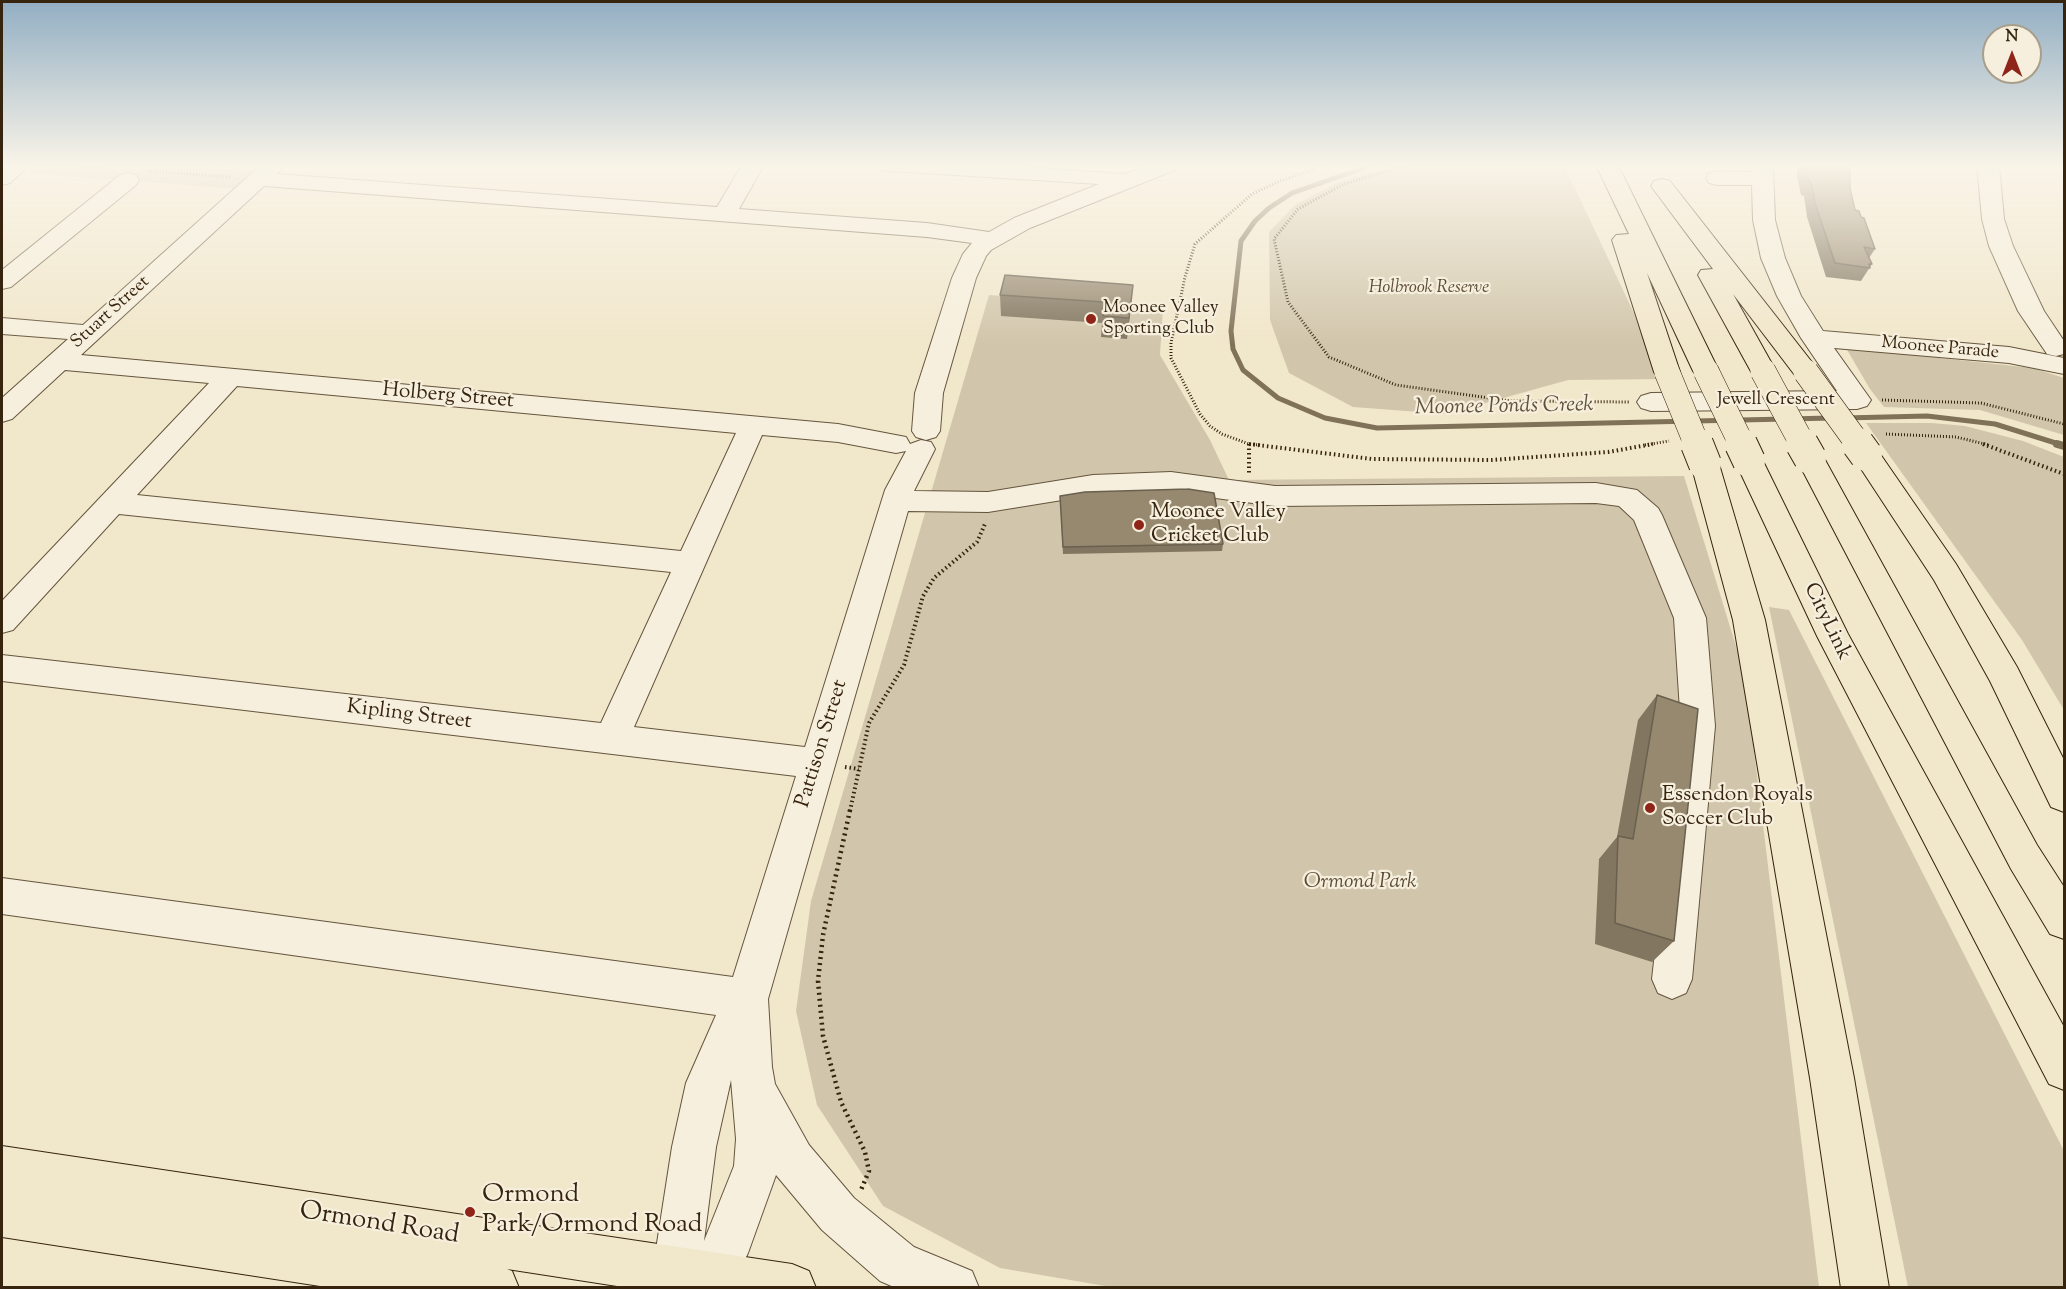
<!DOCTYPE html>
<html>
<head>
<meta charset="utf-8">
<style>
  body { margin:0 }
  #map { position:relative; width:2066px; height:1289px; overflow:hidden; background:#f1e7cb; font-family:"Sorts Mill Goudy",serif }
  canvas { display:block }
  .frame { position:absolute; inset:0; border:3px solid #36240e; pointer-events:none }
  .north { position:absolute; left:1982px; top:24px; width:60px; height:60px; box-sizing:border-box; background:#f6efdd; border:2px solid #a99e8a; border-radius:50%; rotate:0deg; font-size:16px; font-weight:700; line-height:24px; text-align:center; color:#36240e }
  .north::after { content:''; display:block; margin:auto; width:21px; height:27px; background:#8f2418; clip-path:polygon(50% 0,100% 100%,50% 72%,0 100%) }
</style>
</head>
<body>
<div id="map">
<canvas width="2066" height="1289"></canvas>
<div class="frame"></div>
<div class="north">N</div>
</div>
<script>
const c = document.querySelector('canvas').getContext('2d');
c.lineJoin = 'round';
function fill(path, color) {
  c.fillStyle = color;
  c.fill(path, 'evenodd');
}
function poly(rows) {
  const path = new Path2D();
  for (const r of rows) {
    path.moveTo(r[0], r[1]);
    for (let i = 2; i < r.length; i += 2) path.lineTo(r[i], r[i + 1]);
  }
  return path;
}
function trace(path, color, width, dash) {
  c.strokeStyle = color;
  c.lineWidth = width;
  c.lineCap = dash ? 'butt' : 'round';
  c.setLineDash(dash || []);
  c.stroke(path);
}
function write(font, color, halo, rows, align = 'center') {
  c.font = font + ' "Sorts Mill Goudy",serif';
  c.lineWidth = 4.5;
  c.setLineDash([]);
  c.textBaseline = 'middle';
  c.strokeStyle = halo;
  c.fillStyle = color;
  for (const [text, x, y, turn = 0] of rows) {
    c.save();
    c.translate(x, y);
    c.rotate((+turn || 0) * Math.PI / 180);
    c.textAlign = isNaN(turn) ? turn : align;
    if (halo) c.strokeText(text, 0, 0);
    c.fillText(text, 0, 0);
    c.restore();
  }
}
const green = poly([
  [36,165,193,165,259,171,238,189,26,173],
  [1393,165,1564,165,1665,379,1568,380,1446,414,1353,407,1289,373,1270,320,1269,232,1295,205,1340,181],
  [989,295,1163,308,1160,355,1210,440,1229,480,1684,476,1745,676,1819,1287,1117,1288,1000,1268,883,1206,817,1105,796,1011,811,901],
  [1846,348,2033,368,2064,378,2064,435,1980,410,1884,407,1870,389],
  [1866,423,1932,423,1965,426,2023,441,2064,457,2064,710,2022,640],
  [1769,607,1789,610,2064,1151,2064,1287,1908,1287]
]);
const streamFar1 = poly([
  [1372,165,1292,193,1269,208,1255,221,1241,241,1231,331,1233,349,1243,370,1278,398,1325,418,1377,428,1832,418],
  [1844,418,1927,416,1995,424,2062,445]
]);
const stream = poly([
  [2057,444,2064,446]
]);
const pathFar2 = poly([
  [67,165,108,168],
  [1409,165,1344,184,1298,209,1274,239,1288,302,1329,357,1396,385,1511,401,1629,402],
  [148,171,231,177],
  [1882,400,1981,403,2064,424],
  [1886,434,1956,437,1989,445],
  [1260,445,1249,444,1222,434,1210,426,1200,414,1171,358,1171,343,1185,277,1195,244,1252,194,1280,181,1326,165],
  [1645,445,1669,441]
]);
const pathFar1 = poly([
  [1249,444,1372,459,1491,460,1608,452,1653,444],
  [1249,444,1249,473],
  [1983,444,2064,474],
  [845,767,859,769],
  [850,811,869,723,904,665,923,596,934,578,977,542,985,524]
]);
const path = poly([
  [850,810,823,935,818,981,823,1036,841,1102,865,1152,869,1171,861,1190]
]);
const minor = poly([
  [5,165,30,165,10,183,2,185,2,168,5,165],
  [261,165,285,165,277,174,717,207,742,165,764,165,739,209,927,223,989,232,1014,218,1099,184,889,171,881,170,878,165,996,165,1125,174,1148,165,1178,165,1175,170,1030,228,991,250,986,256,976,278,943,393,940,431,936,437,926,440,916,437,912,431,915,393,952,278,963,254,972,243,927,237,264,186,81,355,838,424,906,437,910,444,921,440,931,442,935,449,914,491,988,492,1093,475,1171,472,1275,486,1596,483,1637,490,1658,508,1662,515,1706,618,1715,726,1692,979,1686,993,1672,999,1658,993,1652,979,1681,726,1674,618,1634,520,1619,506,1596,503,1275,506,1171,492,1093,495,988,512,908,511,768,999,772,1067,775,1084,809,1145,854,1198,914,1247,972,1271,979,1288,896,1288,880,1281,822,1230,776,1175,748,1253,731,1288,650,1288,672,1147,686,1083,716,1015,2,914,2,878,733,977,796,776,2,681,2,655,601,723,671,572,119,514,13,630,2,633,2,601,209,383,65,370,12,419,2,422,2,398,68,339,2,334,2,318,83,325,261,165],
  [237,386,736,433,681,551,137,495,237,386],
  [762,435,838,442,896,453,906,451,885,490,805,747,634,727,762,435],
  [731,1080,736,1139,734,1166,704,1241,716,1147,731,1080],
  [1751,165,1773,165,1775,220,1785,258,1801,296,1823,331,2009,347,2064,358,2064,374,2009,363,1834,348,1871,400,1867,406,1857,409,1651,411,1641,408,1637,402,1641,396,1651,393,1837,391,1801,338,1777,296,1761,258,1753,220,1752,185,1717,185,1709,183,1706,178,1709,173,1717,171,1751,172,1751,165],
  [1977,165,1999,165,2004,219,2013,246,2044,311,2064,341,2064,354,2056,356,2047,354,2018,311,1989,246,1982,219,1977,165],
  [128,173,136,175,139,180,136,185,11,287,2,289,2,270,120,175,128,173]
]);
const major = poly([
  [2,1146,792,1264,809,1271,816,1288,630,1288,507,1269,512,1271,519,1288,333,1288,2,1237,2,1146]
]);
const highway = poly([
  [1596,165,1618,165,1719,371,1715,377,1706,379,1697,377,1693,371,1647,273,1680,372,1676,378,1667,380,1658,378,1654,372,1612,240,1616,235,1629,234,1596,165],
  [1662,179,1670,181,1815,366,1819,372,1815,378,1806,380,1797,378,1733,294,1776,371,1772,377,1763,379,1754,377,1698,275,1701,270,1713,269,1651,186,1654,181,1662,179],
  [1866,445,1876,448,1956,564,2017,667,2064,760,2064,812,2051,807,1990,681,1934,580,1852,455,1856,448,1866,445],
  [1810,448,1820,451,1824,458,2037,845,2064,887,2064,939,2050,934,2011,869,1796,458,1800,451,1810,448],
  [1749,451,1759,454,1763,461,1848,634,2064,1027,2064,1090,2049,1084,1817,636,1735,461,1739,454,1749,451],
  [1705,454,1715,457,1719,464,1765,620,1854,1078,1889,1288,1841,1288,1810,1078,1733,620,1691,464,1695,457,1705,454]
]);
const highwayBridgeFar1 = poly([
  [1706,371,1742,445],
  [1763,371,1803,445],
  [1667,372,1697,445],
  [1806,372,1859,445]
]);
const highwayBridge = poly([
  [1697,444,1705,464],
  [1741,444,1749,461],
  [1802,444,1810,458],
  [1858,444,1866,455]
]);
const wall = poly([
  [1797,165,1850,165,1850,188,1855,210,1861,217,1875,249,1869,258,1872,264,1861,281,1826,277,1807,217,1804,196,1801,195,1797,176],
  [1005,275,1131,306,1127,339,1101,337,1102,323,1001,316,1000,295],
  [1060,496,1223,544,1222,551,1063,554],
  [1657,695,1674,941,1652,962,1595,944,1599,859,1617,837,1638,720]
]);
const shadedWall = poly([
  [1133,285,1131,306,1127,339,1129,318]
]);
const building = poly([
  [1805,165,1850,165,1850,188,1855,210,1859,211,1861,217,1864,218,1875,249,1864,247,1872,264,1869,264,1870,268,1835,263,1815,203,1811,182,1809,182,1805,165],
  [1005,275,1133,285,1129,318,1103,316,1104,302,1000,295,1005,275],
  [1188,489,1214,493,1223,544,1063,547,1060,496,1085,492,1188,489],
  [1657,695,1698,709,1674,941,1615,923,1618,836,1633,839,1657,695]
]);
const markers = [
  [1091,319,6,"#8f2418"],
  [1139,525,6,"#8f2418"],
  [1650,808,6,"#8f2418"],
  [470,1212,6,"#8f2418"]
];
const farParknames = [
  ["Holbrook Reserve",1429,289]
];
const farPoinames = [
  ["Moonee Valley",1103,309],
  ["Sporting Club",1103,330]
];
const farStreetnames = [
  ["Stuart Street",111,313,-42],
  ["Moonee Parade",1940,349,5],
  ["Jewell Crescent",1776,401]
];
const streetNames = [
  ["Holberg Street",448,397,5],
  ["CityLink",1826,622,64],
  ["Kipling Street",409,716,7],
  ["Pattison Street",823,744,-73]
];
const poiNames = [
  ["Moonee Valley",1151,513],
  ["Cricket Club",1151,537],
  ["Essendon Royals",1662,796],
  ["Soccer Club",1662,820]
];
const parkNames = [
  ["Ormond Park",1360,883]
];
const waterNames = [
  ["Moonee Ponds Creek",1504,408,-1]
];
const nearPoinames = [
  ["Ormond",482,1197],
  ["Park/Ormond Road",482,1227]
];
const nearStreetnames = [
  ["Ormond Road",379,1225,9]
];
fill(green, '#d1c6ab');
trace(streamFar1, '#807159', 5);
trace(stream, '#807159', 8);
trace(minor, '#65553d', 2);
trace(major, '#36240e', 2);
trace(highway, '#36240e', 2);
trace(pathFar2, '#36240e', 3, [1, 2]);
trace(pathFar1, '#36240e', 4, [1.5, 3]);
trace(path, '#36240e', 4.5, [2, 4]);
fill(minor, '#f6efdd');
fill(major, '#f1e7cb');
fill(highway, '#f1e7cb');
trace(highwayBridgeFar1, '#36240e', 26, []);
trace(highwayBridge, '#36240e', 34, []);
trace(highwayBridgeFar1, '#f1e7cb', 25);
trace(highwayBridge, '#f1e7cb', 32);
fill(wall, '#827660');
fill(shadedWall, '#6a604e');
fill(building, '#978970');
trace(building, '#6a604e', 1.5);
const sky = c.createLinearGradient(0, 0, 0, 345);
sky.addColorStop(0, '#92aec3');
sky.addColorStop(0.48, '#f9f4e8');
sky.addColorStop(1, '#f9f4e800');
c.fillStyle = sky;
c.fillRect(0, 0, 2066, 345);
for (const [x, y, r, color] of markers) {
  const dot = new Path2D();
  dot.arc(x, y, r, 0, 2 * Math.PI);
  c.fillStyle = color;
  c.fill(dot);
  trace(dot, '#f6efdd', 2);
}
write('italic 18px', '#5d4c35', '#f6efdd', farParknames);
write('18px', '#36240e', '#f6efdd', farPoinames, 'left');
write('18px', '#36240e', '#f6efdd', farStreetnames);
write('21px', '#36240e', '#f6efdd', streetNames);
write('21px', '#36240e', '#f6efdd', poiNames, 'left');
write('italic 21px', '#5d4c35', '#f6efdd', parkNames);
write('italic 22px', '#61513a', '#f6efdd', waterNames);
write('26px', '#36240e', '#f6efdd', nearPoinames, 'left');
write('26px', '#36240e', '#f6efdd', nearStreetnames);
</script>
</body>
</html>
